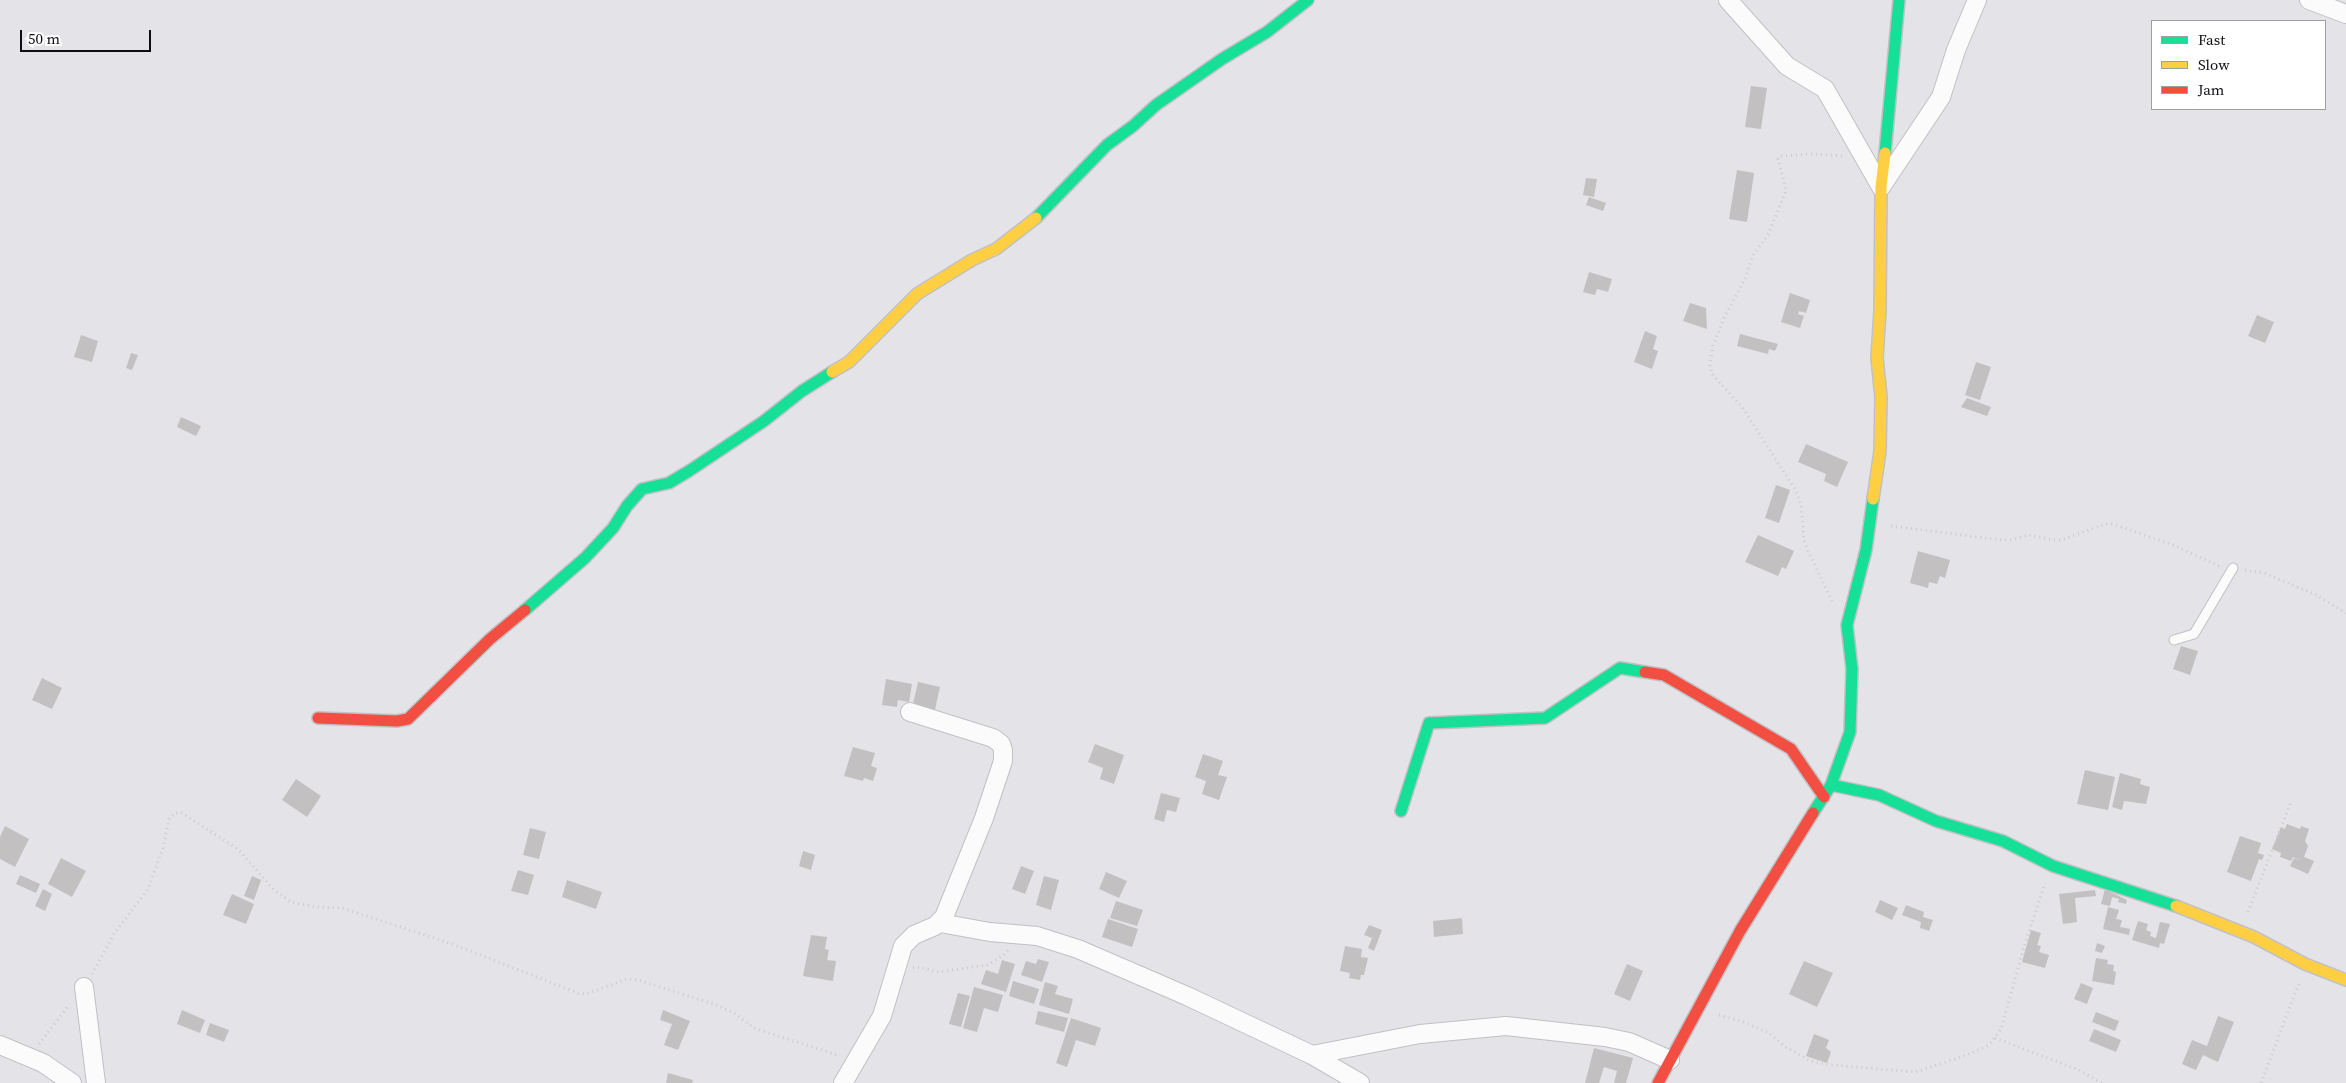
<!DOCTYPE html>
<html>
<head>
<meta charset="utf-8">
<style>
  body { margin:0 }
  #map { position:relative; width:2346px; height:1083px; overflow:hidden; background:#e3e3e8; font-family:"Source Serif 4",serif }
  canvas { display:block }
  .legend { position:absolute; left:2151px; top:20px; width:175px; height:90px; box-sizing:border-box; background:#fff; border:1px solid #9f9fa0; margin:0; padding:6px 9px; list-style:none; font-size:15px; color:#0e0f12 }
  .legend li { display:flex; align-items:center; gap:10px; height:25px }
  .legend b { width:25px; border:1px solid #9f9fa0 }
  .scale { position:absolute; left:20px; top:30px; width:131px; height:22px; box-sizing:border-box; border:2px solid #0e0f12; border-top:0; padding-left:6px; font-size:15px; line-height:18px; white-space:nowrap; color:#0e0f12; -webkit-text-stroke:4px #fff; paint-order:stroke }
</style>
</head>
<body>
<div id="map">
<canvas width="2346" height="1083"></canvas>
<ul class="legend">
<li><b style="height:6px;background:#16e098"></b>Fast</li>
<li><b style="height:6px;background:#ffcf43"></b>Slow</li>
<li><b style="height:6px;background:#f24e42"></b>Jam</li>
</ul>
<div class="scale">50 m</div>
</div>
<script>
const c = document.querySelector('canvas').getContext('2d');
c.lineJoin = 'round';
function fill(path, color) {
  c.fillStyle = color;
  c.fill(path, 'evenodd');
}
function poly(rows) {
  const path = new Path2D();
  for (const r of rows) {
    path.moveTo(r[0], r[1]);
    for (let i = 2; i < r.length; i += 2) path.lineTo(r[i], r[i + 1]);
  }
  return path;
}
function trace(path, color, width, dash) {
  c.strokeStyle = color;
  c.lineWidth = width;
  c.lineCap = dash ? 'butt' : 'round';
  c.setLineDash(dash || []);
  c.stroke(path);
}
const building = poly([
  [1751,86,1767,88,1761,129,1745,127],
  [1737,170,1754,173,1747,222,1729,219],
  [1586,178,1597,179,1594,197,1583,195],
  [1589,197,1606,203,1603,211,1586,205],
  [1589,272,1612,279,1608,292,1597,289,1595,295,1583,292],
  [1790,293,1810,300,1806,313,1799,311,1798,314,1804,316,1800,328,1781,322],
  [1690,303,1706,308,1707,329,1683,321],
  [2257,315,2274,322,2265,343,2248,336],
  [1645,331,1657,336,1653,349,1658,351,1652,369,1634,362],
  [1740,334,1778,344,1775,351,1769,349,1768,354,1737,346],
  [81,335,98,341,92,362,74,357],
  [131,353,138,355,132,370,126,368],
  [1976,362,1991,367,1980,400,1965,395],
  [1967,398,1991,407,1987,416,1961,407],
  [181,417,201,426,196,436,177,427],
  [1806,444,1848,462,1837,487,1824,481,1826,474,1798,462],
  [1776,485,1790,490,1779,523,1765,518],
  [1758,535,1794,551,1786,569,1782,567,1778,576,1745,562],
  [1918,551,1950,560,1945,578,1940,576,1937,584,1929,582,1928,588,1910,583],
  [2181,646,2198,651,2190,675,2173,669],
  [42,678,62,688,52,709,32,700],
  [886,679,912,684,909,702,898,700,897,707,882,705],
  [918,682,940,687,934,714,912,708],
  [1095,744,1124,755,1114,784,1100,779,1103,768,1088,762],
  [853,747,875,753,871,766,877,768,873,781,864,778,863,781,844,776],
  [1203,754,1223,761,1218,775,1227,777,1219,800,1202,794,1206,781,1195,777],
  [2085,770,2115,777,2108,810,2077,804],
  [2120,773,2141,779,2140,784,2150,787,2146,804,2124,801,2122,810,2112,807],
  [296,779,321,796,307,817,282,800],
  [1161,793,1180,798,1176,812,1167,810,1164,822,1154,819],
  [2287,824,2300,829,2301,826,2309,829,2305,841,2308,846,2304,857,2314,861,2308,874,2290,866,2294,858,2303,861,2293,857,2291,861,2280,857,2281,853,2272,849,2281,827,2285,829],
  [5,826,29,839,15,867,0,859,0,837],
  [530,828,546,832,539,859,523,855],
  [2240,836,2261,843,2258,853,2264,855,2262,860,2259,859,2251,881,2227,872],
  [803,851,815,855,811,870,799,866],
  [61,858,86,871,72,897,48,884],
  [1021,866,1034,871,1025,894,1012,889],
  [518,870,534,875,528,895,511,891],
  [1106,872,1127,881,1119,898,1099,889],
  [20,875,40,884,36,893,16,884],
  [252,876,261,880,254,900,244,896],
  [1044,876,1059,880,1051,910,1036,905],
  [567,880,602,892,596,909,562,897],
  [43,889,52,894,45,911,35,906],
  [2105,889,2127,900,2126,904,2118,902,2119,899,2112,897,2110,906,2101,904],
  [2095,890,2096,896,2075,898,2077,922,2063,924,2059,894],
  [232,894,254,904,246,924,223,915],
  [1880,900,1898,908,1892,920,1875,912],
  [1116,901,1143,910,1137,926,1110,918],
  [1906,905,1924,912,1923,917,1933,920,1929,931,1920,928,1921,922,1902,915],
  [2108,907,2119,910,2116,919,2122,920,2120,927,2130,929,2129,935,2103,929],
  [1462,918,1463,934,1434,937,1433,921],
  [1108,919,1138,929,1132,947,1102,937],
  [2138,921,2148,924,2146,930,2151,932,2150,936,2156,938,2160,922,2170,924,2164,944,2160,943,2159,948,2132,940],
  [1369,925,1382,930,1374,951,1368,948,1372,938,1364,935],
  [2031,930,2041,933,2037,945,2041,946,2039,952,2049,955,2045,968,2022,962],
  [811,935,827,937,825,949,829,950,827,960,836,961,833,981,803,976],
  [2097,943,2105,946,2102,953,2095,951],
  [1345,946,1362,949,1361,957,1368,958,1364,975,1361,975,1360,980,1349,978,1350,973,1340,971],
  [2096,958,2108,960,2107,964,2114,965,2113,971,2116,972,2114,985,2092,981],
  [1038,959,1049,962,1042,982,1021,975,1026,961,1036,964],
  [1002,960,1015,964,1006,992,981,984,986,970,998,974],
  [1804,961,1833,973,1817,1007,1789,994],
  [1627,964,1643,971,1630,1001,1614,994],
  [1013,981,1039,989,1034,1004,1009,996],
  [1045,982,1058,986,1055,994,1073,999,1069,1014,1039,1005],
  [2081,983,2093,988,2087,1004,2074,999],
  [974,987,1003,995,998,1012,984,1008,977,1032,963,1028],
  [958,993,970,996,961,1027,949,1024],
  [182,1010,205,1020,200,1033,177,1024],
  [663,1010,690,1021,678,1050,664,1045,672,1024,660,1020],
  [1038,1011,1068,1018,1064,1032,1035,1024],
  [2096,1012,2119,1021,2115,1031,2092,1022],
  [2218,1016,2234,1022,2218,1062,2203,1055,2196,1070,2182,1064,2192,1040,2207,1046],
  [1071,1018,1101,1028,1095,1046,1076,1040,1067,1067,1056,1063],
  [210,1023,229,1030,224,1042,206,1035],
  [2094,1029,2121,1040,2116,1052,2089,1041],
  [1814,1034,1829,1040,1826,1048,1831,1052,1827,1063,1806,1056],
  [1594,1048,1633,1058,1626,1083,1614,1083,1617,1071,1604,1067,1599,1083,1585,1083],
  [668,1073,693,1080,692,1083,666,1083]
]);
const path = poly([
  [1891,526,1994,539,2010,540,2029,535,2054,540,2061,540,2106,524,2113,524,2173,545,2221,567],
  [2245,570,2264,573,2316,595,2346,613],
  [1832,601,1808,551,1804,540,1801,504,1795,489,1742,407,1712,374,1710,365,1713,346,1724,318,1746,277,1753,255,1768,235,1786,191,1778,159,1780,156,1813,154,1843,156],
  [2248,912,2291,802],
  [913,968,920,967,937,972,987,965,1003,956,1008,950],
  [92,974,114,934,148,889,163,848,169,819,175,813,182,813,239,850,274,890,291,902,316,907,342,908,452,944,578,993,586,994,627,979,638,980,714,1004,734,1013,754,1028,840,1056],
  [1719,1015,1741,1021,1769,1033,1786,1047,1810,1061,1831,1065,1916,1072,1967,1055,1989,1045,2001,1029,2024,947,2045,883],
  [1995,1038,2079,1070,2102,1083],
  [39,1044,69,1005],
  [2261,1083,2299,983]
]);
const lane = poly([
  [2174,640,2194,634,2233,568]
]);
const street = poly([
  [1728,0,1787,66,1825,89,1881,187,1941,97,1956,50,1977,0],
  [2309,0,2346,14],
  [940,923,990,932,1037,936,1078,949,1187,996,1312,1055,1360,1083],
  [84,987,96,1083],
  [0,1045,43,1063,72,1083],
  [1312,1055,1420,1034,1506,1026,1605,1037,1629,1042,1670,1060],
  [843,1083,882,1016,903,946,914,935,935,926,944,917,984,818,1003,761,1003,750,1001,744,993,738,910,712]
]);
const fast = poly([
  [1885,153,1899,0],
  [1036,218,1107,145,1133,126,1156,105,1222,59,1267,32,1308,0],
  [525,610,585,558,613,528,627,506,642,489,669,483,689,471,764,421,802,391,832,372],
  [1831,785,1879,795,1936,821,2003,841,2053,866,2176,906],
  [1401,811,1429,723,1545,718,1620,668,1645,672],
  [1813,813,1831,785,1850,732,1852,669,1847,625,1866,550,1873,499]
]);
const slow = poly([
  [832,372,849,362,917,294,972,260,996,249,1036,218],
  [1873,499,1880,451,1881,397,1877,358,1880,311,1881,187,1885,153],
  [2176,906,2254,937,2305,964,2346,980]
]);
const jam = poly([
  [1645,672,1664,675,1791,749,1824,797],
  [318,718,397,721,408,719,490,639,525,610],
  [1658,1083,1740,931,1813,813]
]);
fill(building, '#c3c0c2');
trace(lane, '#c1c1c5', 11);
trace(street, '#c1c1c5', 20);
trace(fast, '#c1c1c5', 14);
trace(slow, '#c1c1c5', 14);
trace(jam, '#c1c1c5', 14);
trace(path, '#ccccce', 3, [1, 4]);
trace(lane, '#fbfbfc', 9);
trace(street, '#fbfbfc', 18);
trace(fast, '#16e098', 11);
trace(slow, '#ffcf43', 11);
trace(jam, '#f24e42', 11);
</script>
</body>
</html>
